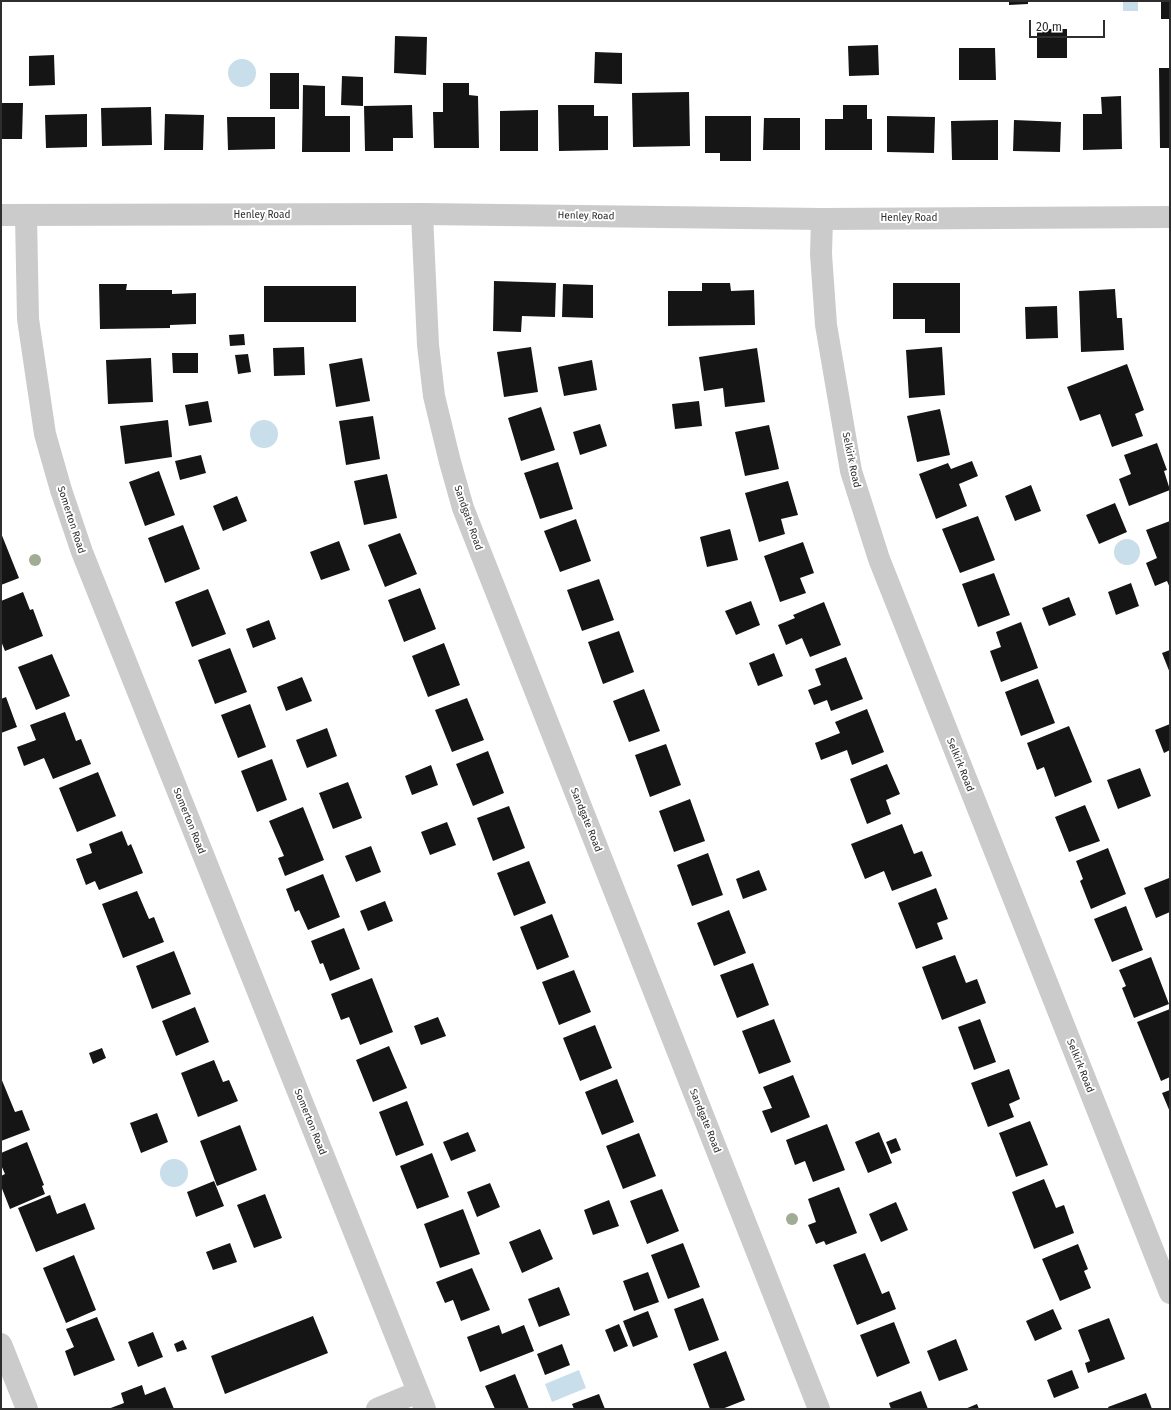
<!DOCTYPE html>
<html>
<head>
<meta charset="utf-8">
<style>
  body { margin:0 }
  #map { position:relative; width:1171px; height:1410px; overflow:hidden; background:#fff; font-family:"Fira Sans",sans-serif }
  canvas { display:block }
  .frame { position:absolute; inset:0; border:2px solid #2e2e2e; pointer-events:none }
  .scale { position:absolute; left:1029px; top:20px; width:76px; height:18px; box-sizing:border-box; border:2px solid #2e2e2e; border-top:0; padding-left:5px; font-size:12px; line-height:14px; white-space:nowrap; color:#2e2e2e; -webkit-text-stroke:3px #fff; paint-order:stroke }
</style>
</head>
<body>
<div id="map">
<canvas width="1171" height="1410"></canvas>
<div class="frame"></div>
<div class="scale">20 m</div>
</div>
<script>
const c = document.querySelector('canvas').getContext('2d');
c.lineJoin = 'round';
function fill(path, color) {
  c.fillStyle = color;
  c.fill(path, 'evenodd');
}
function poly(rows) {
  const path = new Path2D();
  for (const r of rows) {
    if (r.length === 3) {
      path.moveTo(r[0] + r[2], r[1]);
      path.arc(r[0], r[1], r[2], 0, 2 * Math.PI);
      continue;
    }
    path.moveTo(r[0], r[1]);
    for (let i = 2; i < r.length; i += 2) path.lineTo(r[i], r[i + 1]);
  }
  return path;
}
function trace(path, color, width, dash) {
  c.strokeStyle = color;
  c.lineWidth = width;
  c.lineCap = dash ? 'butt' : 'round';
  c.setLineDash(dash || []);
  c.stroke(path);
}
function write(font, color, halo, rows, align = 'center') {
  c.font = font + ' "Fira Sans",sans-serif';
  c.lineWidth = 4;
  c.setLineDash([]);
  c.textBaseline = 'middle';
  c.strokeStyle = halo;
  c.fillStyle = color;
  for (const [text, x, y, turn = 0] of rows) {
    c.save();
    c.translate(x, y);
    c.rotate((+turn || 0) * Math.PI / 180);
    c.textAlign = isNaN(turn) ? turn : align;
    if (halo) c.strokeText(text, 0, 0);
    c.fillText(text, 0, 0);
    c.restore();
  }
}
const water = poly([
  [1123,1,1138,1,1138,11,1123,11],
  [242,73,14],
  [264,434,14],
  [1127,552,13],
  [174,1173,14],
  [579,1370,586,1388,552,1402,545,1384]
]);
const building = poly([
  [1009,1,1028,1,1028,4,1009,5],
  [1161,1,1170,1,1170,19,1161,19],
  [1037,29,1067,29,1067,58,1037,58],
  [395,36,427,37,426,75,394,73],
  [878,45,879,75,849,76,848,46],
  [959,48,995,48,996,80,959,80],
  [595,52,622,53,622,84,594,83],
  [54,55,55,85,29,86,29,56],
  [1159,68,1170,68,1170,148,1160,148],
  [270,73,299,73,299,109,270,109],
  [342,76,363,77,363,106,341,105],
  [443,83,469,83,469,95,478,96,479,148,434,148,433,112,443,112],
  [303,85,325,86,325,116,350,116,350,152,302,152],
  [689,92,690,146,633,147,632,93],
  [1121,96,1122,149,1083,150,1083,114,1102,114,1101,97],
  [1,103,23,103,22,139,1,139],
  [412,105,413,138,393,138,393,151,365,151,364,106],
  [558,105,594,105,594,116,608,116,608,150,559,151],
  [843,105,867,105,867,119,872,119,872,150,825,150,825,119,843,119],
  [151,107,152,145,102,146,101,108],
  [538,110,538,151,500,151,500,111],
  [87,114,87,147,46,148,45,115],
  [165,114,204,115,203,150,164,150],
  [705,116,751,116,751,161,720,161,720,153,705,153],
  [887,116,935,117,934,153,887,152],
  [227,117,275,117,275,149,228,150],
  [764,118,800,118,800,150,763,150],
  [998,120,998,160,952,160,951,121],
  [1014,120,1061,122,1060,152,1013,151],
  [494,281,556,283,555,317,522,316,521,332,493,331],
  [702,283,730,283,731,291,754,290,755,325,668,326,668,291,702,291],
  [893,283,960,283,960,333,925,333,925,319,893,319],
  [99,284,127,284,126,290,172,290,172,294,196,293,196,324,170,325,170,328,100,329],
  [563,284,593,285,593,318,562,317],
  [264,286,356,286,356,322,264,322],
  [1115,289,1117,318,1122,318,1124,350,1081,352,1079,291],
  [1057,306,1058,338,1026,339,1025,307],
  [244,334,245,345,230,346,229,335],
  [304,347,305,375,274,376,273,348],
  [531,347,538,392,504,397,497,352],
  [942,347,945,395,909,398,906,350],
  [757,348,765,402,725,407,723,388,704,391,699,357],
  [172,353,198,353,198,373,173,373],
  [248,354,251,372,238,374,235,355],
  [151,358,153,402,108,404,106,360],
  [362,358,370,401,336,407,329,364],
  [592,360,597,390,564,396,558,367],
  [1127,364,1144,410,1135,414,1143,436,1112,447,1100,414,1080,421,1067,387],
  [208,401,212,422,189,426,185,405],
  [699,401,702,426,675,429,672,404],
  [541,407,555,450,521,461,508,418],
  [940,409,950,455,917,462,907,416],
  [373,416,380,459,346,465,339,421],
  [168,420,172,457,125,464,120,426],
  [600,424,607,446,580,455,573,432],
  [769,425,779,469,745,476,735,432],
  [1157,443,1167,470,1164,471,1170,490,1129,506,1119,479,1131,474,1124,455],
  [201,455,206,473,180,480,175,461],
  [972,461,978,476,959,484,967,506,936,519,919,474,948,463,951,469],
  [558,462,573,509,540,519,524,473],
  [159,471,175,515,145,526,129,482],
  [387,474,397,518,364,525,354,481],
  [788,481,798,515,781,519,785,534,759,542,745,493],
  [1031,485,1041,511,1015,521,1005,496],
  [237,496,247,521,223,531,213,506],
  [1115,503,1127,532,1099,544,1086,515],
  [978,516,995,560,960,573,942,529],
  [576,519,591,561,560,572,544,531],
  [1170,521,1170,588,1167,581,1155,586,1146,563,1157,558,1146,530],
  [183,525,200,569,165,583,148,538],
  [730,529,738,560,707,567,700,537],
  [1,533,19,578,1,585],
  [400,533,417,574,385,587,368,545],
  [339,541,350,570,321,580,310,552],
  [803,542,814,573,800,578,806,593,780,602,764,556],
  [994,573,1010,615,978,627,962,584],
  [599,579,614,620,582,631,567,590],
  [1131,583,1139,606,1116,615,1108,592],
  [420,588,436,629,404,642,388,600],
  [208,589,226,634,192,647,175,602],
  [23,592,30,610,33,609,43,636,5,651,1,641,1,601],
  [1069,597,1076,615,1049,626,1042,608],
  [751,601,760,625,736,635,725,611],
  [824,602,841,645,810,657,802,638,786,645,778,625,795,618,793,615],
  [269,620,276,639,253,648,246,629],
  [1021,622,1038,668,1001,682,990,651,1001,647,996,632],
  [619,631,634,672,603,684,588,642],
  [444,643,460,685,428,697,412,656],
  [230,648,247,692,215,704,198,660],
  [1170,650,1170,673,1162,653],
  [774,653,783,676,758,686,749,663],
  [52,654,70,696,36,710,18,667],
  [846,657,863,699,831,711,827,700,814,705,808,690,821,685,815,669],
  [302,677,312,701,286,711,277,687],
  [1038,679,1055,723,1021,736,1005,692],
  [644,689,660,731,629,742,613,701],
  [6,697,17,727,1,733,1,699],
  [467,698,484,740,452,752,435,710],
  [250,704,266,747,238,758,221,715],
  [867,709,884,752,852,765,847,750,821,760,815,743,840,733,835,722],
  [65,712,76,741,81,739,91,764,53,779,44,758,24,766,17,747,36,740,30,725],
  [1170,724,1170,750,1164,753,1155,730],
  [1069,726,1092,782,1055,797,1044,767,1037,770,1027,743],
  [327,728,337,756,307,768,296,740],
  [666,744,681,785,650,797,635,755],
  [488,751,504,793,473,806,456,764],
  [272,759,287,800,257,812,241,771],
  [887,764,900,794,886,800,891,814,867,824,850,779],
  [431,765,438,785,412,795,405,776],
  [1140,768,1151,796,1118,809,1107,780],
  [98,772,116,816,77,832,59,788],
  [348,782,362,818,333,829,319,793],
  [690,799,705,841,674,852,659,811],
  [1085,805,1100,841,1069,852,1055,817],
  [509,806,525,848,493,861,477,818],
  [303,807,324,860,285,876,278,858,284,856,269,821],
  [447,822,456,845,430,855,421,832],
  [902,824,914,854,922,851,932,876,892,891,884,871,865,879,851,844],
  [122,831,128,846,131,844,143,873,99,890,95,881,86,885,76,859,92,853,89,844],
  [371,846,381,872,356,882,345,856],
  [1108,848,1126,894,1091,909,1080,881,1083,879,1076,861],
  [708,853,723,895,692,906,677,865],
  [529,861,546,903,514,916,497,873],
  [759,870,767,890,743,899,736,879],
  [323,874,340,917,308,930,299,910,295,912,286,889],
  [1169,878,1170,881,1170,912,1156,918,1144,888],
  [936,888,948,919,937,923,943,939,916,949,898,903],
  [137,891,149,919,154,917,164,942,123,958,102,904],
  [385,901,393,921,368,931,360,911],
  [1126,906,1143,950,1112,962,1094,919],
  [729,910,746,953,714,966,697,923],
  [552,914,569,957,537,970,520,927],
  [344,928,360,969,330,981,323,963,320,964,311,941],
  [174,951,191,994,152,1009,136,966],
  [955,955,966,983,977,979,986,1003,942,1020,922,967],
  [1151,957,1169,1004,1134,1018,1122,988,1126,986,1119,970],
  [753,963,769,1005,737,1018,720,975],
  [574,970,591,1012,559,1025,542,982],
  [372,978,393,1032,360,1045,349,1017,341,1020,331,994],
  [195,1007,209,1042,176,1056,162,1021],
  [1170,1009,1170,1077,1161,1081,1137,1022],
  [438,1017,446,1036,421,1045,414,1026],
  [774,1019,791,1062,759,1074,742,1031],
  [980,1019,996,1062,974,1070,958,1027],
  [595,1025,612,1068,580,1081,563,1038],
  [389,1046,407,1088,373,1102,356,1060],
  [102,1048,106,1058,93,1064,89,1053],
  [214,1060,223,1082,229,1080,238,1101,198,1117,181,1073],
  [1009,1069,1020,1099,1009,1104,1014,1117,988,1127,971,1083],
  [793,1075,810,1117,771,1133,762,1111,772,1108,763,1087],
  [1,1078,15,1112,22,1110,30,1130,1,1141],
  [617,1079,634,1122,602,1135,585,1092],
  [1170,1090,1170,1112,1162,1093],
  [407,1101,424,1145,396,1156,379,1112],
  [157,1113,168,1142,141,1153,130,1123],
  [1030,1121,1048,1165,1016,1177,999,1133],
  [827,1124,845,1170,813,1182,805,1161,795,1165,786,1140],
  [240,1125,257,1170,217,1186,200,1141],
  [468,1132,476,1151,451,1161,443,1142],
  [879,1132,892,1163,868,1173,855,1142],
  [639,1133,656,1176,623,1189,606,1146],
  [896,1138,901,1150,891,1154,886,1142],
  [27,1142,44,1185,42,1186,45,1194,10,1209,1,1186,1,1176,5,1174,1,1165,1,1153],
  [432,1153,449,1197,417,1209,400,1166],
  [1044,1179,1056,1208,1064,1205,1074,1233,1034,1249,1012,1192],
  [214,1181,224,1206,196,1217,187,1192],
  [490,1183,500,1207,477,1217,467,1192],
  [839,1187,857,1233,826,1245,824,1241,816,1244,808,1225,816,1222,808,1199],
  [662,1189,679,1231,647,1244,630,1201],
  [265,1194,282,1238,254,1248,237,1205],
  [50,1195,57,1214,85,1203,95,1229,36,1252,18,1208],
  [609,1200,619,1226,593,1235,584,1210],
  [896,1202,908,1230,881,1242,869,1214],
  [463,1209,480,1254,440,1268,424,1224],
  [540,1229,553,1259,522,1273,509,1242],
  [230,1243,237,1262,213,1270,206,1252],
  [683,1243,700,1287,668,1299,651,1255],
  [1078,1244,1088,1269,1084,1271,1091,1288,1060,1301,1042,1259],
  [865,1253,882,1294,889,1291,896,1309,857,1325,833,1265],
  [74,1255,96,1310,66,1323,43,1268],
  [472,1268,490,1310,461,1321,453,1300,445,1303,436,1282],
  [648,1272,659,1302,634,1311,623,1281],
  [559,1287,570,1315,539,1327,528,1299],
  [703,1298,719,1340,689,1351,674,1309],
  [1053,1309,1062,1329,1035,1341,1026,1321],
  [648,1311,658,1337,633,1347,623,1321],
  [313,1316,328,1353,225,1394,211,1356],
  [97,1317,115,1360,74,1376,65,1351,74,1347,66,1329],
  [1109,1318,1125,1359,1088,1373,1085,1363,1090,1361,1078,1330],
  [894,1322,910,1363,877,1377,860,1335],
  [619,1324,628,1346,614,1352,605,1330],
  [499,1325,502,1334,524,1325,534,1351,480,1372,467,1337],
  [153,1332,163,1357,138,1367,128,1342],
  [956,1339,968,1370,939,1381,927,1351],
  [183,1340,187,1349,177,1352,174,1344],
  [562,1344,570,1365,545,1375,537,1354],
  [726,1351,745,1400,722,1409,710,1409,693,1364],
  [1072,1370,1079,1388,1054,1398,1047,1380],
  [515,1374,529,1409,495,1409,485,1386],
  [142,1385,145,1395,165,1387,174,1409,108,1409,124,1403,121,1393],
  [921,1391,928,1409,891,1409,889,1403],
  [1146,1393,1152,1409,1109,1409,1108,1407],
  [599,1394,605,1409,574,1409,572,1404],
  [977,1404,979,1409,965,1409]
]);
const minor = poly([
  [422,214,428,345,434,396,450,462,463,508,819,1409],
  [26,216,28,319,45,434,61,490,82,552,425,1409],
  [822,219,821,254,826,325,851,471,879,559,1170,1293],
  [1,1344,27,1409],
  [377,1409,418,1392]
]);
const tertiary = poly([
  [1,215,422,214,822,219,1170,217]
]);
const trees = [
  [35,560],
  [792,1219]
];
const streetNames = [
  ["Henley Road",262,215],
  ["Henley Road",586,216,1],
  ["Henley Road",909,218],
  ["Selkirk Road",851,460,78],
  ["Sandgate Road",468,518,71],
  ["Somerton Road",71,520,72],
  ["Selkirk Road",960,765,68],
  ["Sandgate Road",586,820,68],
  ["Somerton Road",189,821,68],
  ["Selkirk Road",1080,1066,68],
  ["Sandgate Road",705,1121,68],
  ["Somerton Road",310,1122,68]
];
fill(water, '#c8deea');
fill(building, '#151515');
trace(minor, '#cbcbcb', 22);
trace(tertiary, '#cbcbcb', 22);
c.fillStyle = '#a0ac94';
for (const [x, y] of trees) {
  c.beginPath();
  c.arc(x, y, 6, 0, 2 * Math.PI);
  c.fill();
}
write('10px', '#2e2e2e', '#fff', streetNames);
</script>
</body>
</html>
